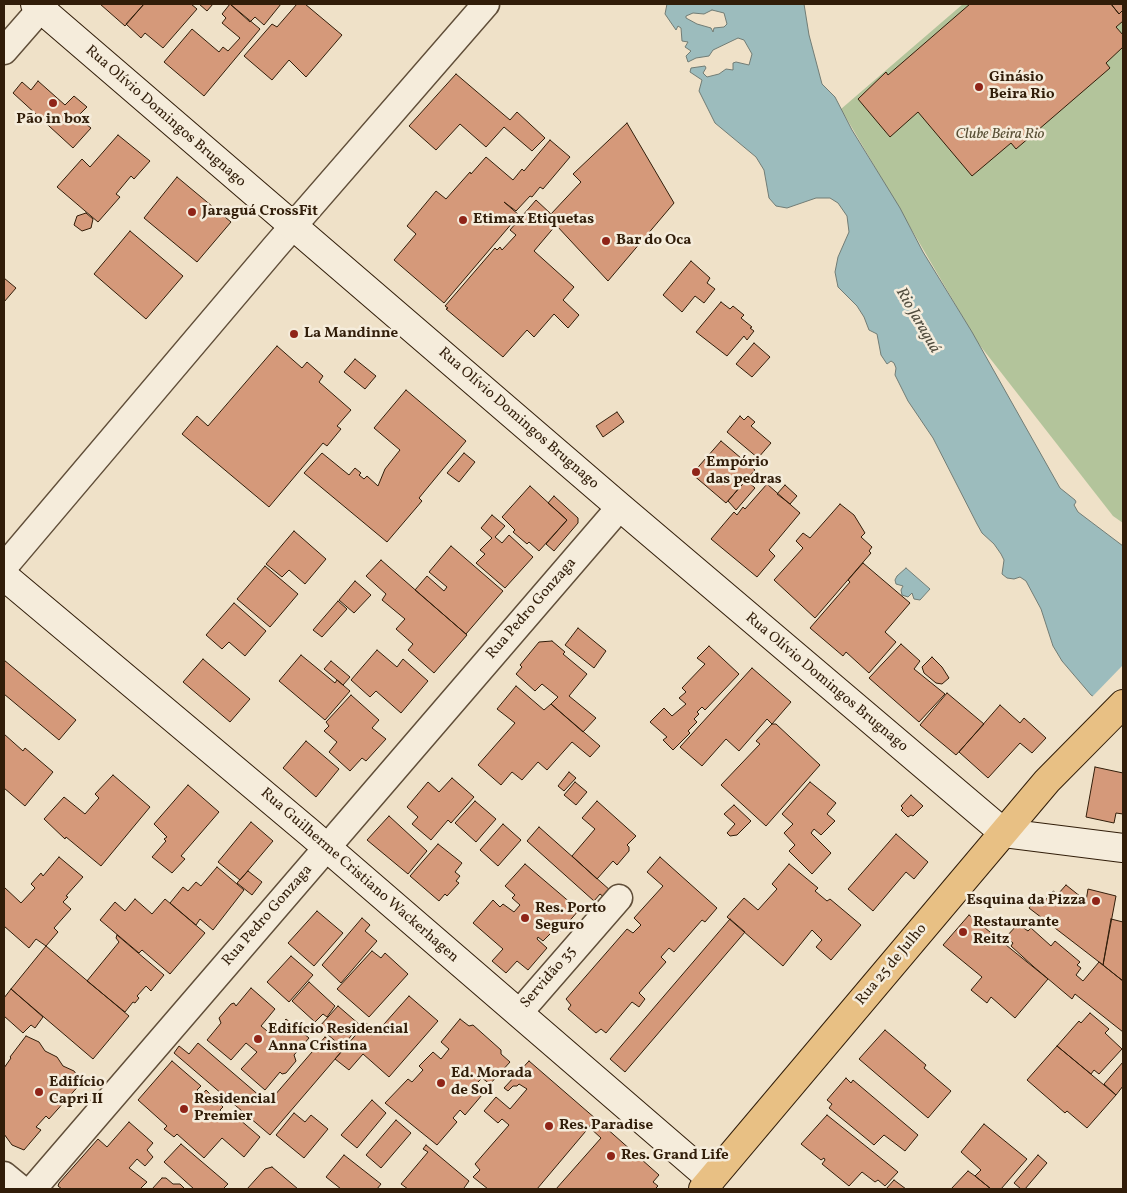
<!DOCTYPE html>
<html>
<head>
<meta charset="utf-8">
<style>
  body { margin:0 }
  #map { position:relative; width:1127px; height:1193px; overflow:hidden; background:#efe1c8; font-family:Vollkorn,serif }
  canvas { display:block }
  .frame { position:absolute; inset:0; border:5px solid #311d09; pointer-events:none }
</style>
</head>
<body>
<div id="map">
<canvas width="1127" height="1193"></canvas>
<div class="frame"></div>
</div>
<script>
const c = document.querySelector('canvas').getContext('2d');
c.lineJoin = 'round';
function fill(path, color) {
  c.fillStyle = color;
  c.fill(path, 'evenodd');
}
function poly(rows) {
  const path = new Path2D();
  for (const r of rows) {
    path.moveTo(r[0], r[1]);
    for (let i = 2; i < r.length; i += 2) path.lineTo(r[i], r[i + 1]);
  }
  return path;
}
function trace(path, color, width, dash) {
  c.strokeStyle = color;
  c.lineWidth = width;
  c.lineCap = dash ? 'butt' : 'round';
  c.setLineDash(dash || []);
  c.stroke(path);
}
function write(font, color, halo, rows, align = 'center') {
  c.font = font + ' Vollkorn,serif';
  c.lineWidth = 5;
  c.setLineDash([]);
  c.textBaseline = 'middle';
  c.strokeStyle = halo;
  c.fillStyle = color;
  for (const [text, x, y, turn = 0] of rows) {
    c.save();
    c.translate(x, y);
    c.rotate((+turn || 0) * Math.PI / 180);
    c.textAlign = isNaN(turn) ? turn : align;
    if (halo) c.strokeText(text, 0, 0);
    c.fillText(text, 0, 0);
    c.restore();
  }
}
const green = poly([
  [963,4,1123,4,1123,523,1113,516,978,343,841,109]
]);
const water = poly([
  [667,4,804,4,809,35,822,84,835,97,852,130,900,208,923,252,972,332,1060,488,1075,500,1076,502,1074,505,1078,512,1123,546,1123,709,1102,702,1091,695,1062,661,1053,646,1041,609,1026,581,1020,577,1014,579,1007,578,1002,574,1004,560,1001,554,994,544,982,533,977,524,933,438,908,401,895,375,896,368,894,363,891,361,887,364,881,355,877,334,869,330,864,317,857,306,838,287,835,272,838,257,849,232,847,216,838,203,830,198,816,198,787,208,776,206,769,198,764,170,756,157,715,123,699,91,702,80,690,72,691,68,705,66,706,68,703,73,707,77,719,74,726,69,733,70,733,63,736,62,749,65,752,54,744,40,738,38,713,50,709,56,696,58,688,62,686,56,691,51,685,47,688,42,682,41,681,28,678,26,676,30,665,14,667,4],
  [712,10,724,13,727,24,724,27,714,28,713,32,711,28,697,24,686,18,686,16,693,13,704,14,712,10],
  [906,568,930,589,920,600,914,599,912,593,908,597,902,595,901,590,903,586,896,584,895,580,897,576,906,568]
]);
const pier = poly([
  [1123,665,1123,712,1101,705,1091,698]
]);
const building = poly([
  [100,4,144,4,125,26,100,4],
  [144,4,191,4,197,9,163,48,145,33,141,38,126,24,144,4],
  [199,4,213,4,207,11,199,4],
  [230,4,260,29,204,96,164,62,192,29,219,52,223,47,228,51,240,38,222,23,226,18,222,14,230,4],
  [230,4,281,4,264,25,255,17,250,22,230,4],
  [297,4,305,4,342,35,306,77,289,60,272,80,244,56,272,24,277,27,297,4],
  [970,4,1111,4,1119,14,1123,10,1123,21,1116,27,1123,35,1123,47,1106,63,1110,68,1016,149,1011,143,972,176,918,112,890,137,858,99,886,72,888,75,970,4],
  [1111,4,1123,4,1123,10,1119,14,1111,4],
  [456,74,510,120,517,112,545,138,532,151,504,127,486,147,460,124,436,150,409,126,456,74],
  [38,81,65,105,74,96,87,107,77,117,91,128,73,148,13,93,22,82,31,90,38,81],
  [627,123,674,203,608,281,556,225,534,251,574,287,563,300,579,315,568,328,554,314,534,337,527,330,503,357,446,309,448,308,445,306,495,248,497,250,500,247,502,250,516,235,510,230,536,200,551,214,581,182,573,174,627,123],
  [118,135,150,161,134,179,131,176,116,194,120,197,98,222,57,187,82,159,90,167,118,135],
  [550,140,570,157,543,189,540,187,532,197,530,196,516,211,504,202,519,215,444,303,394,260,416,234,407,226,436,191,446,199,470,172,471,174,486,157,513,180,522,169,524,171,550,140],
  [177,177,231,222,197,262,144,218,177,177],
  [86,213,93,219,91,228,82,231,74,225,77,216,86,213],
  [130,231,183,276,146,319,94,274,130,231],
  [691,261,710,278,707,283,715,289,704,303,695,296,682,312,663,295,691,261],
  [4,278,16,288,4,302,4,278],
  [721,302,730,309,733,306,744,315,741,318,752,327,750,328,754,331,747,340,744,336,727,356,696,332,721,302],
  [754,343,770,357,752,377,736,364,754,343],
  [277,346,302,368,307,362,323,376,319,382,351,410,337,426,341,429,327,446,323,443,269,507,182,434,197,416,208,426,277,346],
  [355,359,376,376,365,389,344,372,355,359],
  [406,390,466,441,419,498,422,501,387,542,304,473,322,453,349,475,355,468,361,473,359,475,364,479,367,476,378,486,385,469,400,450,374,428,406,390],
  [617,412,624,422,603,437,596,426,617,412],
  [740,416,744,420,748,416,755,422,751,426,771,443,758,458,727,432,740,416],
  [721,441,755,470,726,503,692,474,721,441],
  [464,453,475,462,459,482,447,473,464,453],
  [746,480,755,488,736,510,728,501,746,480],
  [767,484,800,513,769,550,775,556,757,577,711,539,734,512,737,515,743,507,745,509,767,484],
  [785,485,797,496,790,504,777,494,785,485],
  [530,486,567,520,539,551,529,542,527,544,513,532,515,530,502,517,530,486],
  [554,496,578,518,578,523,554,551,546,544,567,520,548,503,554,496],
  [840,504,854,515,865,533,861,537,872,547,869,551,871,553,815,618,774,580,803,548,796,541,803,533,810,538,840,504],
  [492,515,505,526,495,537,502,543,509,535,533,557,505,588,476,563,485,554,480,550,492,538,481,528,492,515],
  [294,531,326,559,305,584,289,570,282,577,266,564,294,531],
  [451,546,503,591,466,634,415,590,427,576,444,591,447,587,429,572,451,546],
  [381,560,467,635,434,673,408,650,413,644,396,629,405,619,382,600,386,594,366,576,381,560],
  [863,563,910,603,885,632,896,642,869,673,846,652,843,656,810,628,850,582,848,580,863,563],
  [265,566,298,594,270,627,237,599,265,566],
  [355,581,371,595,354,613,339,600,355,581],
  [338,601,347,609,322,637,313,630,338,601],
  [234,603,266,631,245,656,229,642,222,649,206,635,234,603],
  [578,628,606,651,594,668,565,645,578,628],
  [552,641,565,652,563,654,587,674,569,696,596,718,583,732,551,704,558,697,542,684,535,691,516,674,522,667,520,665,539,642,552,641],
  [901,644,920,661,914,669,945,694,919,722,869,678,901,644],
  [709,646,739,674,705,710,702,707,697,712,699,714,694,719,697,722,688,731,690,733,673,750,663,740,667,737,650,722,664,708,672,716,686,704,679,698,686,692,682,688,705,664,697,658,709,646],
  [377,650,397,667,403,659,428,681,401,713,376,691,370,697,351,680,377,650],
  [301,655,335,683,337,680,350,691,325,720,279,681,301,655],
  [932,657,942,667,949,678,942,684,936,683,924,673,922,667,932,657],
  [203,659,250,699,230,722,183,682,203,659],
  [4,660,76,720,59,740,4,694,4,660],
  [331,661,350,677,343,685,324,669,331,661],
  [752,668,791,702,772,724,767,719,739,751,726,739,702,766,680,747,752,668],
  [516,686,544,710,551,704,600,746,590,757,572,742,547,770,538,762,522,780,512,772,501,785,478,765,515,723,497,709,516,686],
  [947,693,984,724,956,755,920,725,947,693],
  [351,695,379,720,372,728,386,739,366,761,362,758,350,771,329,752,337,742,324,731,329,726,326,722,351,695],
  [1000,705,1020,723,1024,718,1046,738,1032,753,1020,743,988,778,959,752,1000,705],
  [772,724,776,724,820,765,766,826,721,785,760,744,756,741,772,724],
  [4,734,23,751,25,748,53,772,25,806,4,788,4,734],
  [306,741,339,769,316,797,283,768,306,741],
  [1095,767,1123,773,1123,814,1116,813,1114,823,1086,817,1095,767],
  [569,772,576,778,564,791,558,786,569,772],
  [113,775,150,807,101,866,66,837,65,839,44,819,64,797,85,814,99,798,95,794,113,775],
  [452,778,474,797,451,823,448,820,431,840,412,824,418,817,407,807,428,782,439,792,452,778],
  [575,782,587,792,576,805,564,795,575,782],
  [810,782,836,803,827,814,835,821,821,835,814,829,811,833,831,853,812,874,789,851,795,845,784,833,793,824,782,814,810,782],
  [188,785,219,812,181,856,185,859,172,873,152,857,166,841,164,839,167,837,154,824,188,785],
  [911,795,923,806,913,816,911,815,908,817,901,810,903,808,901,806,911,795],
  [475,801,496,819,476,842,455,823,475,801],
  [597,801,636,836,627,845,629,847,629,851,617,865,613,861,597,879,572,856,595,829,582,818,597,801],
  [734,805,751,821,737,835,730,836,727,833,735,824,724,814,734,805],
  [389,816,427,851,408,874,367,840,389,816],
  [251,822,273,841,240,880,218,862,251,822],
  [503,824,521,840,498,866,480,850,503,824],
  [539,827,611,891,605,898,600,894,594,901,527,841,539,827],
  [896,834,928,862,914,879,906,872,873,911,848,889,896,834],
  [438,844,462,863,455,872,460,876,456,881,459,883,447,896,445,894,439,901,410,876,438,844],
  [59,857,83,877,66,896,68,897,63,902,71,909,54,928,58,932,46,946,36,939,29,948,4,926,4,887,21,903,35,888,31,884,41,873,43,876,59,857],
  [660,857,717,908,705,922,702,920,674,952,669,948,661,957,666,962,639,993,645,999,639,1007,632,1002,606,1033,601,1029,596,1033,568,1009,571,1005,566,999,627,929,633,933,641,925,634,918,663,886,647,872,660,857],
  [525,864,579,910,559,933,549,925,548,926,553,931,543,941,538,937,537,939,547,948,528,970,517,961,506,973,492,961,503,949,473,923,493,900,500,907,503,904,514,912,520,905,512,898,515,895,505,886,525,864],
  [789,864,818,888,815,891,827,901,830,899,861,925,831,960,816,947,822,940,812,930,783,966,727,917,744,898,758,910,777,889,772,884,789,864],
  [217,867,244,890,213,930,200,919,196,925,170,903,183,887,188,891,196,882,201,886,217,867],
  [248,871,262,882,252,895,237,883,248,871],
  [1066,885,1086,901,1088,889,1116,896,1103,965,1029,908,1036,899,1042,904,1053,891,1058,894,1066,885],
  [135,899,152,914,165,899,205,933,170,974,142,950,139,953,100,920,115,902,125,911,135,899],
  [317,911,343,933,314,966,288,943,317,911],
  [969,915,1048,979,1015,1018,991,997,987,1003,971,990,982,977,943,945,969,915],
  [362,918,370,925,365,931,377,941,341,983,322,965,362,918],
  [730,919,745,932,625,1072,610,1059,730,919],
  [1111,919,1123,922,1123,981,1103,965,1111,919],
  [1018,924,1028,931,1031,928,1051,946,1055,941,1080,962,1077,965,1081,968,1076,975,1083,981,1099,962,1123,981,1123,1032,1075,994,1072,999,1034,967,1011,946,1013,943,1006,937,1018,924],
  [117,935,164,975,151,991,146,986,137,996,139,998,135,1003,133,1002,125,1012,87,981,119,942,116,938,117,935],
  [46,946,129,1016,93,1059,11,989,46,946],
  [372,951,381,958,385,953,408,974,369,1017,337,989,372,951],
  [291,956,313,975,289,1002,267,982,291,956],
  [309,982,335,1006,327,1017,323,1014,315,1022,292,1001,309,982],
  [251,988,275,1009,261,1026,272,1035,286,1019,309,1038,294,1055,296,1061,286,1073,282,1074,280,1072,265,1090,241,1069,257,1052,246,1043,231,1060,207,1040,221,1023,219,1018,231,1004,234,1003,236,1006,251,988],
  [11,989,43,1017,35,1028,31,1025,23,1033,4,1016,4,998,11,989],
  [409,996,438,1021,389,1077,363,1054,349,1070,335,1059,366,1023,377,1032,409,996],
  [338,1006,360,1025,342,1047,319,1027,338,1006],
  [1090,1013,1109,1029,1105,1033,1122,1049,1099,1074,1094,1070,1091,1074,1057,1046,1079,1021,1081,1023,1090,1013],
  [460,1019,469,1026,473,1025,501,1050,501,1054,510,1062,490,1084,482,1078,473,1087,482,1095,465,1115,460,1110,453,1118,457,1122,437,1145,385,1103,408,1079,412,1082,423,1070,419,1066,433,1052,441,1059,449,1049,441,1042,460,1019],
  [885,1030,926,1065,924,1068,951,1091,928,1118,859,1059,885,1030],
  [26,1036,39,1042,45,1051,57,1057,63,1066,74,1071,82,1082,49,1119,46,1116,36,1127,41,1130,24,1150,12,1145,4,1134,4,1068,11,1058,10,1057,26,1036],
  [325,1037,342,1051,270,1135,174,1053,179,1046,189,1054,198,1043,268,1103,325,1037],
  [1057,1046,1116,1095,1087,1128,1067,1111,1065,1113,1027,1080,1057,1046],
  [172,1061,201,1086,197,1090,202,1095,206,1090,223,1107,220,1110,227,1117,232,1113,260,1137,244,1157,222,1138,204,1158,177,1134,174,1137,164,1129,167,1126,138,1100,172,1061],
  [529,1061,596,1119,537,1189,488,1189,473,1177,480,1170,475,1164,509,1125,502,1119,498,1123,484,1111,496,1097,510,1109,527,1089,519,1084,517,1086,513,1086,508,1091,504,1088,529,1061],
  [1123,1062,1123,1086,1116,1095,1104,1084,1123,1062],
  [846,1078,851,1083,853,1080,918,1135,905,1151,884,1135,874,1145,829,1108,832,1104,827,1100,846,1078],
  [372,1100,386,1113,357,1148,341,1135,372,1100],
  [294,1113,305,1122,311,1115,328,1129,304,1158,276,1135,294,1113],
  [827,1115,898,1172,885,1186,878,1180,875,1182,862,1172,849,1186,822,1164,825,1160,824,1158,821,1160,801,1144,827,1115],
  [596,1119,659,1175,653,1182,658,1186,655,1189,556,1189,601,1138,589,1127,596,1119],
  [396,1120,411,1133,381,1168,366,1155,396,1120],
  [129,1122,153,1143,147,1150,153,1157,145,1166,137,1159,129,1168,147,1182,140,1189,62,1189,58,1186,59,1183,98,1139,107,1147,129,1122],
  [984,1124,1027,1159,1001,1189,991,1189,975,1176,981,1170,961,1152,984,1124],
  [181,1144,228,1184,223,1189,194,1189,164,1162,181,1144],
  [426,1145,469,1181,464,1188,465,1189,408,1189,401,1184,428,1152,423,1149,426,1145],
  [344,1155,381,1184,377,1189,341,1189,326,1177,344,1155],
  [1038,1155,1047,1163,1025,1189,1021,1189,1014,1183,1038,1155],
  [272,1167,298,1189,247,1189,265,1169,272,1167],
  [968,1171,975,1176,991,1189,951,1189,968,1171],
  [162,1178,166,1178,173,1184,180,1184,185,1189,152,1189,162,1178],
  [894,1180,906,1189,886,1189,894,1180]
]);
const street = poly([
  [4,51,45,4],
  [4,567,275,247,486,4],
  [519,1013,619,898],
  [4,1175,21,1189],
  [33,1189,620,507]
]);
const secondary = poly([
  [35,4,620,507,1004,833,1123,848],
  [4,576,310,833,711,1179]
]);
const primary = poly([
  [703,1189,1047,781,1123,704]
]);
const markers = [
  [979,87,5,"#8f2418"],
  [53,103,5,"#8f2418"],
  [192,212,5,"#8f2418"],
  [463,220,5,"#8f2418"],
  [606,241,5,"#8f2418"],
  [294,334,5,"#8f2418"],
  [696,472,5,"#8f2418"],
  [1096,901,5,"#8f2418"],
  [525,918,5,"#8f2418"],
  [963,932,5,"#8f2418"],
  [258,1039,5,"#8f2418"],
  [441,1083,5,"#8f2418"],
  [39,1092,5,"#8f2418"],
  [184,1109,5,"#8f2418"],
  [549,1126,5,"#8f2418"],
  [611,1156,5,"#8f2418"]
];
const poiNames = [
  ["Ginásio",989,78],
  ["Beira Rio",989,95],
  ["Pão in box",53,120,"center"],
  ["Jaraguá CrossFit",202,212],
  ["Etimax Etiquetas",473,220],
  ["Bar do Oca",616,241],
  ["La Mandinne",304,334],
  ["Empório",706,463],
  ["das pedras",706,480],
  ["Esquina da Pizza",1086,901,"right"],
  ["Res. Porto",535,909],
  ["Seguro",535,926],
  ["Restaurante",973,923],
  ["Reitz",973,940],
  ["Edifício Residencial",268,1030],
  ["Anna Cristina",268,1047],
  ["Ed. Morada",451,1074],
  ["de Sol",451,1091],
  ["Edifício",49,1083],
  ["Capri II",49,1100],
  ["Residencial",194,1100],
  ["Premier",194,1117],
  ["Res. Paradise",559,1126],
  ["Res. Grand Life",621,1156]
];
const streetNames = [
  ["Rua Olívio Domingos Brugnago",165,117,41],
  ["Rua Olívio Domingos Brugnago",518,419,41],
  ["Rua Pedro Gonzaga",532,609,-49],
  ["Rua Olívio Domingos Brugnago",826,683,40],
  ["Rua Guilherme Cristiano Wackerhagen",359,876,41],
  ["Rua Pedro Gonzaga",268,916,-49],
  ["Rua 25 de Julho",892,965,-50],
  ["Servidão 35",549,978,-49]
];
const parkNames = [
  ["Clube Beira Rio",1000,135]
];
const waterNames = [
  ["Rio Jaraguá",917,321,60]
];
fill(green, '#b3c49b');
fill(water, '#9cbcbd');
trace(water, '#717c75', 1);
fill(pier, '#efe1c8');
fill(building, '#d5997a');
trace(building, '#311d09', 1);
trace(street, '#604e39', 29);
trace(secondary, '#311d09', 30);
trace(primary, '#311d09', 30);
trace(street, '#f5ecdb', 26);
trace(secondary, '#f5ecdb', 28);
trace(primary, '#e8c084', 28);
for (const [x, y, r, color] of markers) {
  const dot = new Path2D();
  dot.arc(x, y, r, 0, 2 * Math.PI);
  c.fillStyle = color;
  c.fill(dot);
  trace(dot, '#f5ecdb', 2);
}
write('bold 15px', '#311d09', '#f5ecdb', poiNames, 'left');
write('15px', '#311d09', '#f5ecdb', streetNames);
write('italic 15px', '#584f35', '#f5ecdb', parkNames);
write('italic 16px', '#514d3f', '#f5ecdb', waterNames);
</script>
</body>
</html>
